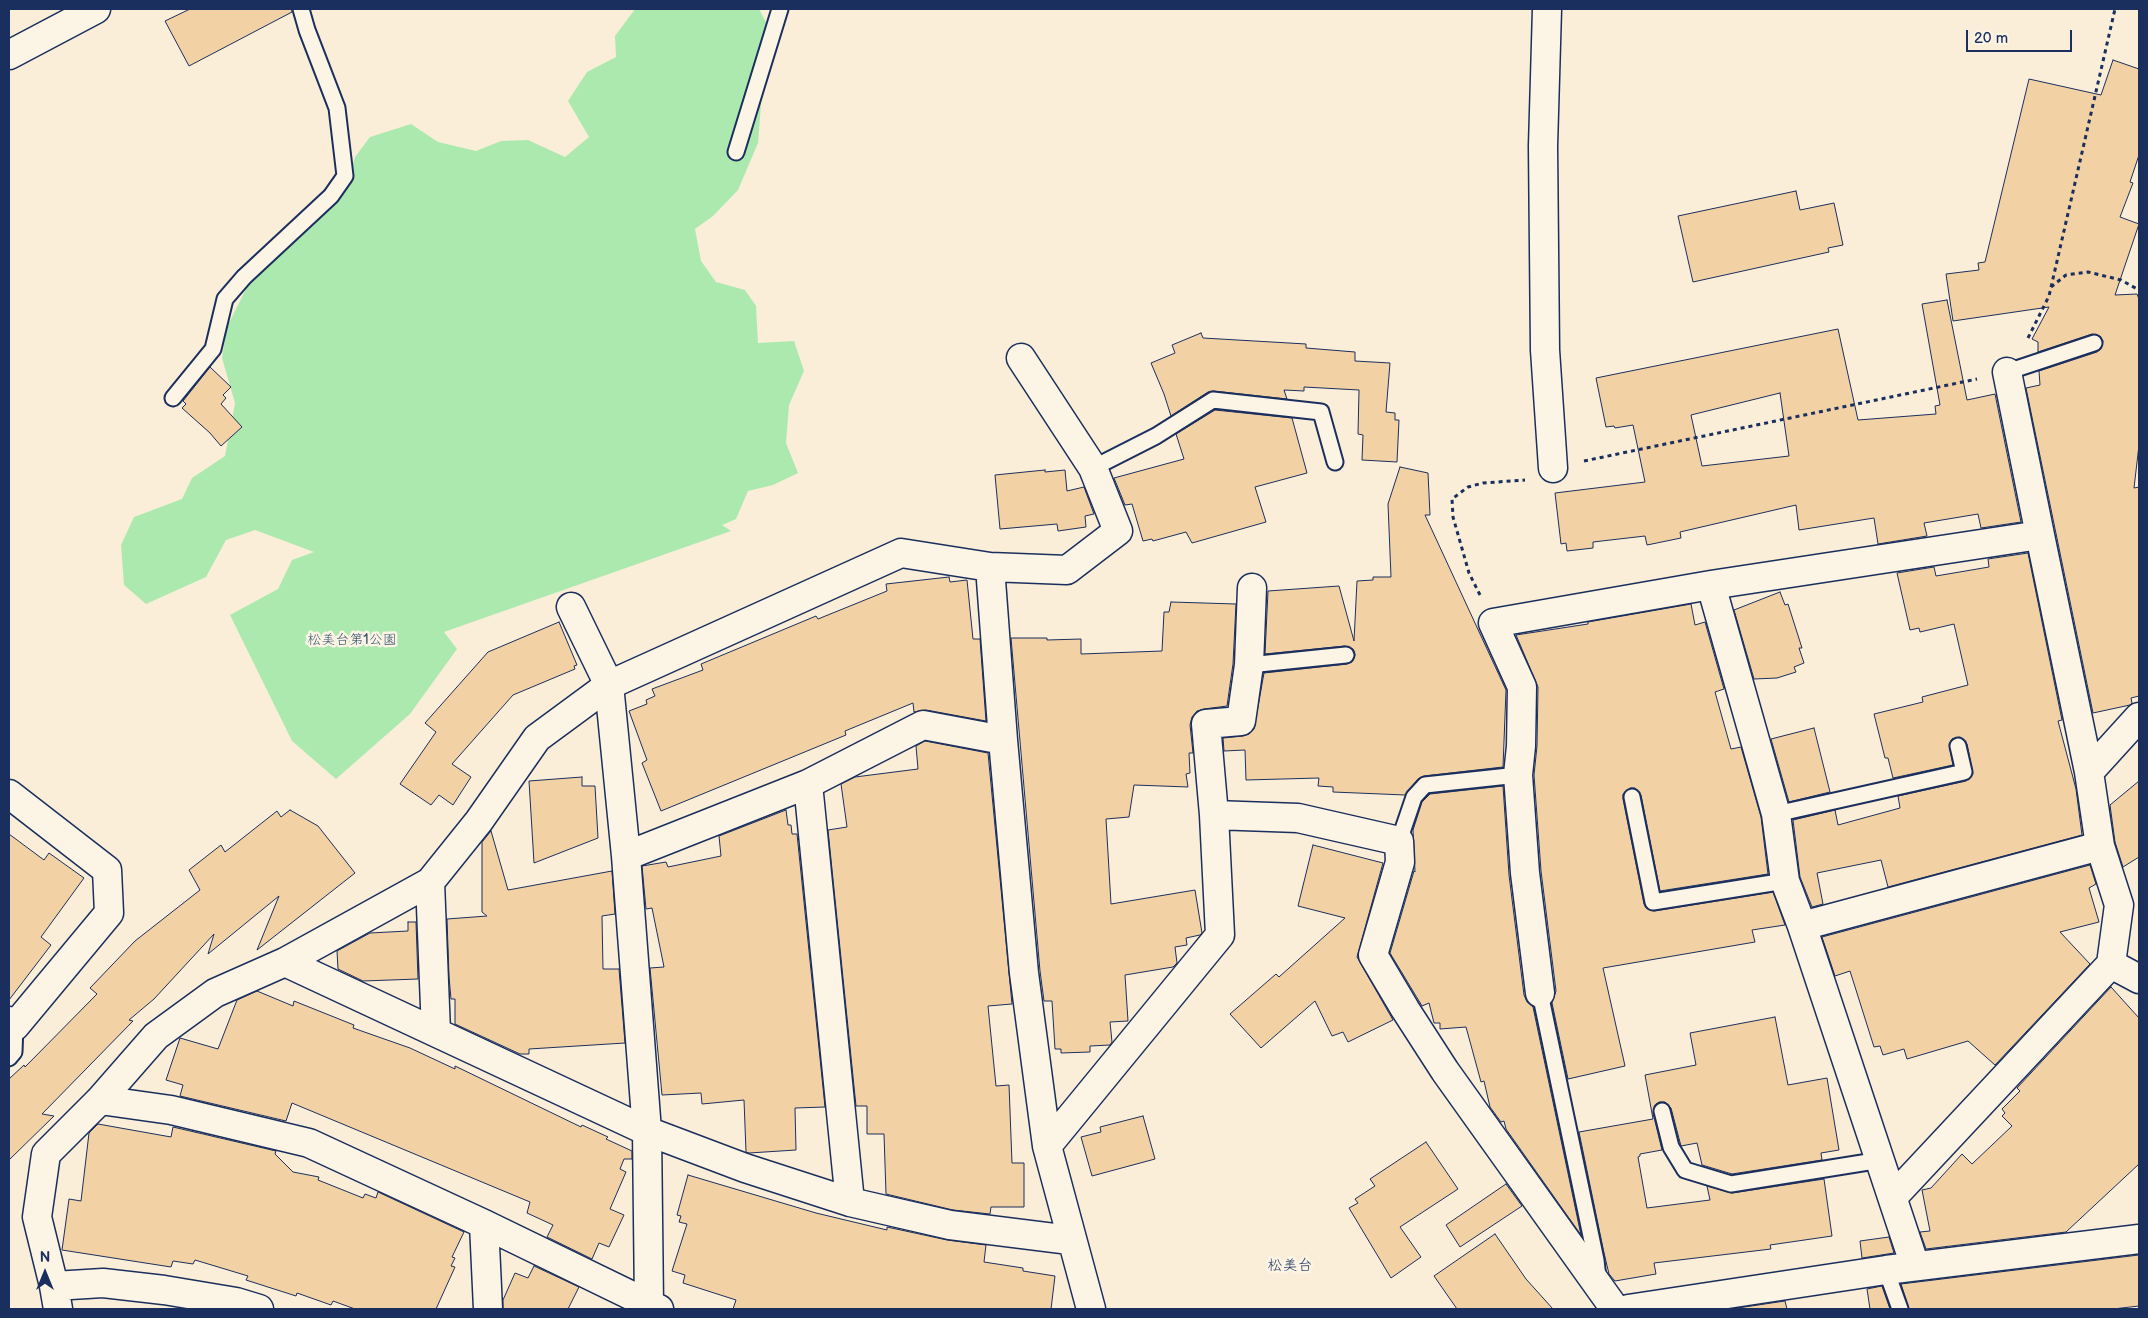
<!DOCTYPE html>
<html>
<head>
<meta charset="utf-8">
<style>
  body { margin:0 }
  #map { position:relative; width:2148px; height:1318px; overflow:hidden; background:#faeed8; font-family:"Balsamiq Sans",sans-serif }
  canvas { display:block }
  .frame { position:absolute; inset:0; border:10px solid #1b2f5e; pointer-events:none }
  .north { position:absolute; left:20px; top:1248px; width:50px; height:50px; -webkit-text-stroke:4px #fcf5e5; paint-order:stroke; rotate:0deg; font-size:14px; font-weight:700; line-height:20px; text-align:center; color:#1b2f5e }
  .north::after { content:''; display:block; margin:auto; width:18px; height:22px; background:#1b2f5e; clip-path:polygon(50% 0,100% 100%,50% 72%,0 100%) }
  .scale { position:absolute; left:1966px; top:30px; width:106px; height:22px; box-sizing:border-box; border:2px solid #1b2f5e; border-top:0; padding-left:6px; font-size:15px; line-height:18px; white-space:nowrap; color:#1b2f5e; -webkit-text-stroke:4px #fcf5e5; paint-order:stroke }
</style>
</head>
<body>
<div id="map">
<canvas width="2148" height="1318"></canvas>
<div class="frame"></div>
<div class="north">N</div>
<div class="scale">20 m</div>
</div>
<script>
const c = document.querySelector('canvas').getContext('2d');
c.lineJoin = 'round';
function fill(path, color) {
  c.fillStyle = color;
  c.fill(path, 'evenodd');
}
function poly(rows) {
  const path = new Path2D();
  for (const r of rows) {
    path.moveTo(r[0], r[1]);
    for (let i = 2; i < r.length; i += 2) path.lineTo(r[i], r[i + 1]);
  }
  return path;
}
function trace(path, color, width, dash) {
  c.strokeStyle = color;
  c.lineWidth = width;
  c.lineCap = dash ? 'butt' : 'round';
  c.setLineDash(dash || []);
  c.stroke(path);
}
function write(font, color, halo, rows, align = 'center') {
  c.font = font + ' "Balsamiq Sans","Klee One",sans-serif';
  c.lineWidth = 5;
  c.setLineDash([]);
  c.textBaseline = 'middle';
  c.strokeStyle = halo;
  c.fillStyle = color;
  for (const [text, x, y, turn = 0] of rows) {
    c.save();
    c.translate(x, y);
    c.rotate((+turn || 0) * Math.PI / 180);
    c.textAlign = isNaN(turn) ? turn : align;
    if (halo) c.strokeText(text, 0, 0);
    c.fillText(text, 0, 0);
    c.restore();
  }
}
const green = poly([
  [635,9,759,9,770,30,764,66,758,143,738,190,713,216,695,229,701,261,716,282,745,290,756,306,758,343,794,341,804,371,789,405,786,443,798,473,773,485,748,491,736,519,722,525,731,531,444,632,457,649,410,714,336,779,292,741,230,615,278,589,292,560,314,552,255,530,226,540,206,577,146,604,124,585,121,545,134,517,182,499,192,478,225,456,235,403,222,358,227,327,260,261,345,191,355,157,370,137,411,124,438,142,476,151,501,141,528,140,565,157,589,137,568,101,587,72,616,57,615,36]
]);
const building = poly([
  [190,9,292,9,292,12,189,66,165,21,190,9],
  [2113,60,2139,69,2139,155,2130,182,2133,183,2120,217,2139,224,2115,295,2137,294,2139,299,2139,445,2134,488,2139,487,2139,696,2131,698,2132,703,2130,705,2093,713,2026,388,2040,385,2039,371,2097,352,2101,349,2103,341,2100,336,2092,334,2038,352,2038,342,2032,339,2049,307,1953,321,1946,274,1979,270,1978,263,1985,262,2029,79,2101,95,2113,60],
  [1796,191,1800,210,1834,203,1843,245,1828,248,1829,252,1693,282,1678,216,1796,191],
  [1947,300,1967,400,1995,394,2021,522,1981,528,1978,514,1924,523,1927,536,1878,544,1874,518,1799,530,1796,505,1680,532,1681,538,1647,545,1645,536,1593,542,1593,548,1567,551,1566,543,1561,544,1555,493,1645,482,1633,425,1615,428,1614,426,1606,427,1596,378,1838,329,1858,420,1936,414,1935,406,1940,405,1922,304,1947,300],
  [1780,393,1789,456,1702,466,1691,415,1780,393],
  [1201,333,1203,338,1306,344,1306,348,1355,352,1355,361,1390,363,1386,412,1395,413,1395,420,1399,420,1397,462,1362,460,1363,435,1358,434,1359,390,1304,387,1304,391,1284,390,1287,399,1213,391,1208,392,1171,416,1164,394,1151,363,1175,353,1172,345,1201,333],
  [210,367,231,387,223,395,226,398,221,404,242,427,221,446,210,433,182,408,186,404,183,401,210,367],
  [1215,410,1292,418,1307,473,1255,487,1266,522,1192,543,1186,532,1153,541,1152,539,1143,541,1132,504,1125,505,1114,478,1184,459,1176,434,1215,410],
  [1400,467,1428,473,1430,515,1425,515,1506,690,1503,767,1424,776,1418,779,1405,795,1333,792,1333,787,1318,786,1319,778,1246,780,1245,750,1224,751,1223,738,1243,736,1249,734,1254,729,1264,673,1347,664,1352,662,1355,655,1353,649,1345,646,1265,654,1268,591,1339,586,1354,641,1357,581,1373,580,1373,577,1391,577,1388,504,1400,467],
  [1045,470,1045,472,1065,470,1067,491,1084,487,1094,514,1085,516,1086,527,1058,531,1057,524,1000,529,995,475,1045,470],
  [2028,553,2062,720,2058,721,2076,789,2082,835,1888,887,1881,860,1817,873,1823,904,1812,907,1800,877,1793,820,1835,810,1838,825,1900,808,1898,796,1966,781,1973,774,1967,744,1960,737,1952,739,1949,744,1953,765,1893,778,1888,758,1885,758,1874,714,1923,702,1922,697,1968,685,1954,624,1920,632,1919,628,1910,630,1897,573,1934,567,1936,576,1989,567,1988,559,2028,553],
  [949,577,950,582,967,580,973,639,980,639,986,721,926,710,914,712,913,703,845,731,846,735,661,811,642,763,647,760,629,711,647,704,646,700,655,696,652,689,703,670,701,664,816,616,818,619,887,591,886,584,949,577],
  [1780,592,1785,605,1788,604,1802,648,1799,648,1804,663,1794,667,1796,672,1777,678,1754,679,1734,610,1780,592],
  [1171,602,1236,604,1233,664,1227,706,1204,709,1197,711,1192,717,1190,725,1193,753,1189,753,1190,773,1186,774,1188,787,1134,785,1129,817,1106,819,1111,904,1195,890,1202,933,1200,935,1186,938,1187,945,1175,947,1177,963,1173,967,1125,975,1128,1021,1110,1022,1112,1042,1110,1045,1090,1046,1090,1052,1061,1053,1061,1049,1055,1049,1052,1001,1044,1001,1040,971,1011,638,1047,638,1047,640,1081,639,1081,654,1162,651,1164,612,1169,612,1171,602],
  [1691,604,1695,625,1705,622,1724,689,1715,692,1731,749,1741,747,1761,817,1768,874,1660,891,1641,795,1635,788,1630,788,1623,794,1623,799,1644,904,1646,908,1654,911,1773,892,1785,925,1752,930,1755,942,1603,968,1625,1066,1568,1079,1552,1003,1556,991,1541,871,1534,775,1537,746,1538,687,1516,635,1588,624,1588,622,1691,604],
  [559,622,577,665,574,666,575,669,513,695,452,764,471,777,453,805,439,795,431,805,400,784,436,732,425,723,488,652,559,622],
  [1814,728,1830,792,1789,802,1771,739,1814,728],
  [925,741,988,753,1012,1004,988,1006,996,1086,1009,1085,1012,1163,1024,1163,1024,1207,991,1207,990,1214,953,1210,886,1194,884,1134,867,1134,867,1106,856,1106,828,830,847,827,841,784,855,777,918,769,916,746,925,741],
  [582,777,582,786,595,786,598,838,534,863,529,781,582,777],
  [2139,781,2139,857,2123,867,2115,842,2110,805,2139,781],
  [1503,786,1509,875,1524,995,1527,1002,1533,1007,1581,1235,1506,1129,1504,1121,1501,1122,1490,1107,1484,1081,1481,1082,1466,1027,1440,1029,1440,1023,1434,1023,1429,1003,1422,1006,1390,953,1414,871,1415,872,1413,830,1422,802,1430,794,1503,786],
  [290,810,318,826,355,873,257,950,279,896,208,954,214,934,154,999,129,1020,133,1021,42,1114,54,1116,9,1160,9,1079,24,1065,25,1067,97,994,90,988,135,941,200,890,189,870,221,845,225,852,277,811,281,817,290,810],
  [786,810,788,825,791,825,792,834,797,834,825,1107,795,1108,796,1150,749,1153,746,1152,744,1100,702,1104,701,1093,662,1095,650,968,664,967,652,908,646,909,642,866,666,862,668,867,721,856,719,836,786,810],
  [491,831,508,890,612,871,615,914,602,916,603,969,619,969,625,1043,529,1049,529,1054,520,1054,455,1024,455,999,451,999,449,977,447,919,487,916,482,912,482,842,491,831],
  [9,834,44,860,49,853,84,878,41,937,51,945,9,1000,9,834],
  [1313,845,1383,863,1357,957,1393,1020,1348,1042,1343,1032,1332,1036,1315,1001,1261,1048,1230,1014,1276,974,1279,977,1345,918,1298,906,1313,845],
  [2090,865,2096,884,2089,888,2099,922,2060,932,2090,964,1995,1065,1968,1041,1907,1059,1904,1049,1883,1055,1880,1046,1874,1047,1850,971,1835,976,1822,937,2090,865],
  [408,922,416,922,418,979,363,981,338,969,337,951,370,933,408,931,408,922],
  [2111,987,2139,1018,2139,1164,2066,1232,1926,1249,1920,1232,1930,1231,1922,1190,1931,1188,1962,1154,1972,1164,2012,1126,2002,1116,2005,1113,2002,1109,2020,1091,2017,1088,2111,987],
  [257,991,293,1006,294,1001,354,1025,353,1028,410,1048,455,1069,455,1066,581,1127,582,1125,608,1137,606,1139,632,1151,632,1159,624,1159,620,1169,626,1172,610,1209,624,1215,609,1247,599,1243,592,1259,547,1237,553,1225,527,1213,530,1202,292,1103,286,1121,180,1096,183,1085,166,1080,180,1038,218,1049,237,1000,257,991],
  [1775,1017,1788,1085,1827,1078,1839,1150,1821,1153,1822,1160,1732,1174,1702,1165,1697,1143,1681,1146,1671,1108,1665,1102,1659,1102,1655,1105,1653,1113,1662,1150,1640,1154,1640,1156,1638,1157,1647,1208,1710,1200,1707,1186,1732,1193,1824,1179,1832,1236,1770,1245,1771,1249,1654,1263,1656,1274,1615,1281,1609,1274,1604,1253,1579,1132,1653,1119,1645,1075,1696,1065,1690,1033,1775,1017],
  [1143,1116,1155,1159,1092,1176,1081,1137,1101,1132,1100,1127,1143,1116],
  [98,1124,171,1137,173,1127,276,1151,275,1154,293,1172,319,1177,318,1180,363,1198,365,1194,376,1198,378,1192,464,1232,452,1257,455,1258,451,1266,455,1267,436,1309,355,1309,333,1301,331,1305,297,1293,296,1296,246,1280,248,1276,195,1260,193,1264,173,1261,171,1267,62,1250,69,1199,81,1201,89,1133,98,1124],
  [1426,1142,1458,1189,1400,1227,1421,1257,1391,1278,1349,1208,1358,1203,1355,1199,1375,1186,1370,1179,1426,1142],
  [688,1175,816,1213,887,1230,887,1227,947,1240,986,1245,984,1262,1023,1268,1023,1271,1055,1276,1051,1309,733,1309,736,1300,683,1283,685,1275,672,1271,687,1224,679,1222,681,1216,677,1215,688,1175],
  [1506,1184,1522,1206,1460,1247,1446,1225,1506,1184],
  [1495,1234,1526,1279,1553,1309,1457,1309,1434,1276,1495,1234],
  [1889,1237,1894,1253,1862,1258,1860,1241,1889,1237],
  [2139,1255,2139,1306,2113,1309,1909,1309,1901,1284,2139,1255],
  [534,1266,579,1287,568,1309,503,1309,503,1300,515,1273,528,1278,534,1266],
  [1882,1286,1890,1309,1870,1309,1867,1289,1882,1286],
  [1785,1301,1787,1309,1731,1309,1785,1301]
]);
const path = poly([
  [2051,287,2066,275,2088,272,2121,280,2139,290],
  [2028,338,2049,296,2115,9],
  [1584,461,1977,379],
  [1480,595,1469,573,1453,517,1452,499,1468,487,1483,483,1525,480]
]);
const lane = poly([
  [736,152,780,9],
  [2007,372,2094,343],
  [173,398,213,349,225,299,244,277,331,196,345,176,337,108,307,30,301,9],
  [1093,468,1156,436,1213,400,1321,412,1335,462],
  [1249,665,1346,655],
  [1632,797,1653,902,1785,881],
  [1776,814,1964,772,1958,746],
  [1399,841,1414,797,1425,785,1518,775],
  [1540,993,1596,1260,1598,1278],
  [9,1058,14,1052,15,1026],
  [1662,1111,1671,1147,1685,1170,1731,1184,1881,1160],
  [1886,1270,1900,1309]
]);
const street = poly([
  [1547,9,1543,146,1545,350,1553,468],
  [2007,372,2040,535],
  [990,567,1003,740,1024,973,1047,1146,1091,1309],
  [1711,585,1776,814,1785,881,1802,926,1915,1266],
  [571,607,609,685,626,856,647,1131,649,1305],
  [2089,772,2139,717],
  [808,784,850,1202],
  [9,794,107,870,109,913,15,1026,9,1021],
  [1214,815,1298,818,1399,841,1400,862,1373,955,1405,1009,1445,1071,1615,1309],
  [626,856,808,784,923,725,1003,740],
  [430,882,436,1032],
  [1802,926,2100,846],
  [285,962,647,1131,745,1168,850,1202,950,1225,1070,1240],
  [1540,993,1525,873,1518,775,1521,746,1522,687,1493,623,1711,585,2040,535,2089,772,2100,846,2119,905,2111,964,2139,979],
  [100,1100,171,1110,309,1143,484,1224,659,1309],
  [1047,1146,1220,935,1214,815,1206,724,1241,721,1249,665,1252,588],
  [1893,1197,2111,964],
  [484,1224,488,1309],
  [54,1286,103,1283,164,1290,236,1302,259,1309],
  [58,1309,54,1286,37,1217,46,1154,100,1100,156,1036,215,993,285,962,430,882,479,821,537,738,609,685,901,553,990,567,1067,570,1118,531,1093,468,1021,358],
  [1628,1309,1886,1270,2139,1239]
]);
const secondary = poly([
  [9,55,96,9]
]);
const parkNames = [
  ["松美台第1公園",352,640]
];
const neighbourhoodNames = [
  ["松美台",1290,1266]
];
fill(green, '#ace9af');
fill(building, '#f2d1a4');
trace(building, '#1b2f5e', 1);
trace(lane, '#1b2f5e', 19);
trace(street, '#1b2f5e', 31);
trace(secondary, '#1b2f5e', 31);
trace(path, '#1b2f5e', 3, [4, 4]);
trace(lane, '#fcf5e5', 15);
trace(street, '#fcf5e5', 28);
trace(secondary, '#fcf5e5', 28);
write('14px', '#38546e', '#fcf5e5', parkNames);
write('15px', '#1b2f5e', '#fcf5e5', neighbourhoodNames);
</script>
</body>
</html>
